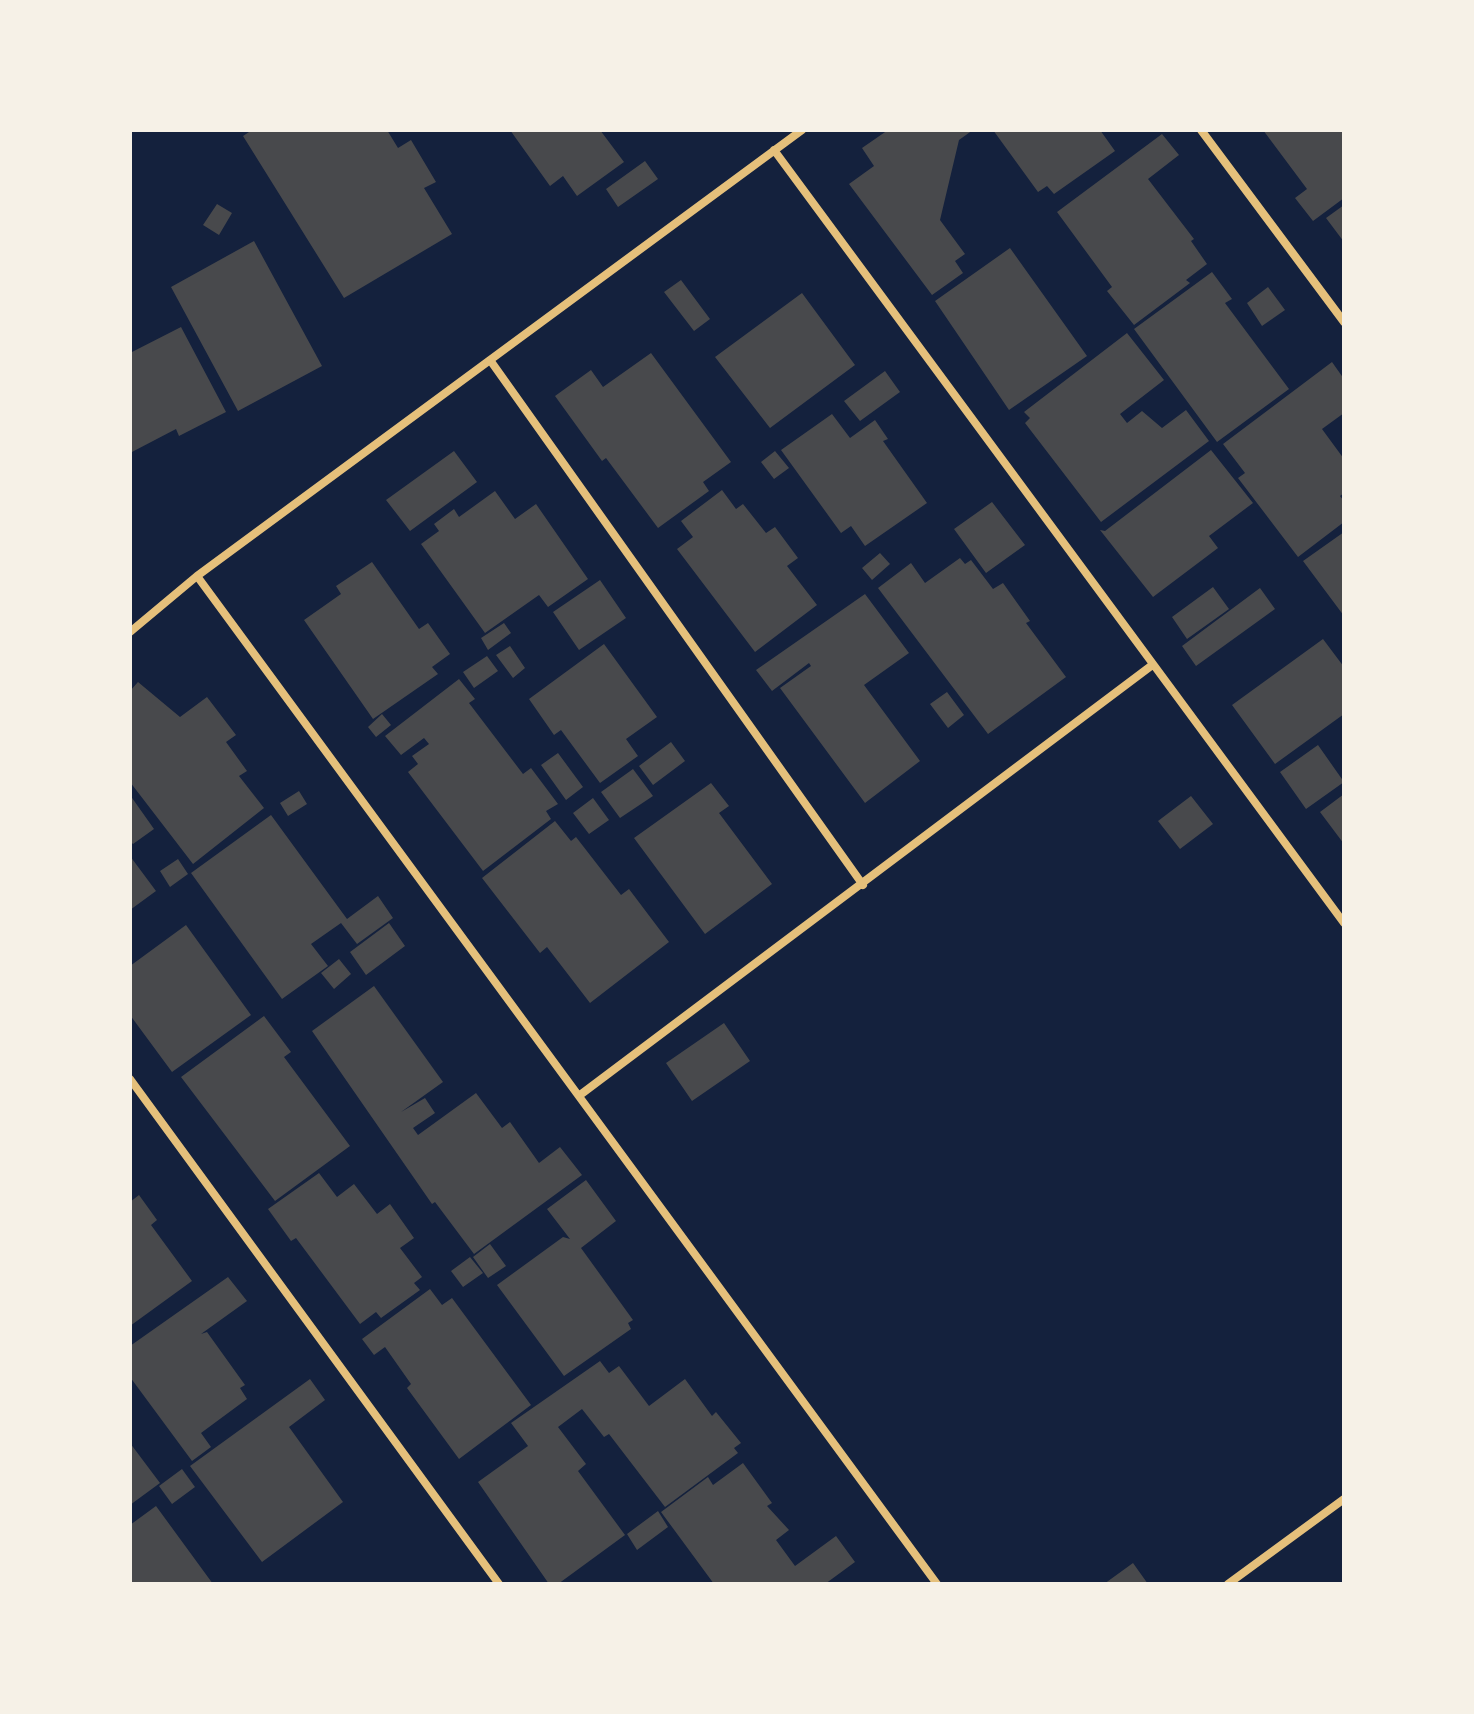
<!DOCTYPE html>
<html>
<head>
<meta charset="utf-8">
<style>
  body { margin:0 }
  #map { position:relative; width:1474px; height:1714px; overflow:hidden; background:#14213d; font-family:Merriweather,serif }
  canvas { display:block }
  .frame { position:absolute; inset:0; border:132px solid #f6f1e7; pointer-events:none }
</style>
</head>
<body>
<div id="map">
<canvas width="1474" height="1714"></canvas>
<div class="frame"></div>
</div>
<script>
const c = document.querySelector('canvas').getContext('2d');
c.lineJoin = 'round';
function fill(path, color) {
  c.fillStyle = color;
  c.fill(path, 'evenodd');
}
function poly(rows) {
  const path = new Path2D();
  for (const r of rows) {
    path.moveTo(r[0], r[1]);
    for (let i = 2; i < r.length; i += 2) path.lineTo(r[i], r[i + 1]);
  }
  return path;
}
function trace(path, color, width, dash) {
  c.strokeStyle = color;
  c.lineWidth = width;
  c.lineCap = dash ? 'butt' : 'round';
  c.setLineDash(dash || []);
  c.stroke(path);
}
const building = poly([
  [252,130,387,130,398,148,411,140,436,182,424,188,452,234,344,298,243,136],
  [510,130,600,130,624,162,577,196,563,176,550,186],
  [888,130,973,130,959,140,940,220,965,254,955,261,963,273,932,295,849,184,874,166,862,148],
  [993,130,1100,130,1115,151,1054,194,1047,186,1038,192],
  [1263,130,1344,130,1344,198,1313,221,1295,198,1307,189],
  [1162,134,1179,155,1148,179,1194,239,1191,241,1207,264,1186,280,1190,283,1134,325,1107,291,1112,287,1057,212],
  [645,161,658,179,618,207,606,189],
  [217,204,232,213,219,235,203,225],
  [1344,205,1344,242,1326,218],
  [254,241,322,366,238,411,171,287],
  [1010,248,1087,356,1009,410,935,301],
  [1212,272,1232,299,1225,303,1289,389,1217,442,1134,329],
  [681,280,710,319,694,331,664,292],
  [1268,287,1285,310,1262,326,1247,303],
  [802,293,855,365,770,428,715,357],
  [181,327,226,412,179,436,176,429,130,453,130,353],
  [1127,333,1164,380,1120,414,1127,423,1142,411,1162,428,1186,410,1209,441,1101,522,1025,423,1030,418,1024,412],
  [651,353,731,462,703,482,709,491,658,528,606,458,602,461,555,396,591,370,603,387],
  [1332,362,1344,379,1344,413,1322,429,1344,459,1344,493,1340,496,1344,501,1344,522,1298,557,1238,478,1245,473,1223,444],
  [885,371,900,392,860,421,844,401],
  [832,414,850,438,875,420,888,439,883,441,927,503,865,546,851,526,841,533,781,450],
  [1211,450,1253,503,1209,536,1218,548,1153,597,1100,530,1105,531],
  [454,451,477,482,410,531,386,500],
  [775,451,789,468,774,479,761,462],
  [722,490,736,509,743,504,766,533,775,527,798,558,787,566,817,605,755,652,677,549,693,537,681,521],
  [495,491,515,519,536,504,588,579,548,607,539,595,485,633,421,544,439,531,434,524,454,509,459,517],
  [992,502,1025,545,986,573,954,529],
  [1344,532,1344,616,1303,561],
  [880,553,890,564,872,580,862,568],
  [960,558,965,564,971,560,993,589,1003,583,1030,621,1026,623,1066,677,988,734,878,588,911,563,925,583],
  [372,562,419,629,428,623,450,654,432,667,438,674,373,719,304,620,341,594,336,586],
  [600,580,626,618,579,650,553,612],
  [1213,587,1229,609,1187,639,1172,617],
  [1260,588,1275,609,1196,666,1182,646],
  [865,594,909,653,864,685,920,761,865,803,780,688,811,666,809,663,772,691,756,670],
  [504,623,511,633,488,650,481,638],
  [1323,639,1344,667,1344,714,1275,764,1232,705],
  [604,644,657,717,626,739,638,756,600,783,561,730,554,735,529,699],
  [510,646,525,668,513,678,496,655],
  [487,656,498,671,474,688,463,672],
  [459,679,475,699,469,703,523,774,531,768,558,804,546,811,551,819,483,871,408,772,418,764,412,756,429,744,424,738,401,755,385,736],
  [138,682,180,717,207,697,236,735,226,742,247,771,239,776,264,808,193,864,130,782,130,691],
  [947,692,964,715,948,728,930,704],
  [382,714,391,725,376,737,368,727],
  [671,742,685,761,653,785,639,766],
  [1318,745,1344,782,1306,809,1280,772],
  [558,753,583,787,566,800,541,765],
  [633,769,653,796,620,818,601,792],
  [711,783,729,806,719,813,772,884,705,934,634,838],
  [299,791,307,804,288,816,280,803],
  [1344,794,1344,844,1320,812],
  [130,795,154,829,133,844,130,841],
  [1191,796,1213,824,1180,849,1158,821],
  [593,798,609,820,589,834,573,813],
  [271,815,347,919,378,896,393,918,357,944,341,923,311,944,328,966,282,999,191,873],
  [555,821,571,841,576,837,621,895,629,889,669,942,590,1003,547,947,540,953,482,878],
  [130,856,156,891,130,910],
  [178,859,188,874,170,887,160,871],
  [389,923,405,946,366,975,350,952],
  [186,925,251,1015,172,1072,130,1015,130,966],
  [339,959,351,974,334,989,321,973],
  [374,986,443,1082,401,1112,425,1098,435,1113,413,1128,418,1135,476,1093,502,1128,510,1122,539,1163,560,1147,582,1175,474,1254,435,1202,432,1204,312,1031],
  [264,1016,291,1052,284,1057,350,1146,275,1201,181,1077],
  [724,1023,750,1061,692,1101,666,1063],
  [319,1173,337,1197,354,1184,377,1214,390,1204,414,1238,400,1248,422,1277,414,1283,420,1290,381,1318,376,1312,360,1324,296,1238,291,1241,268,1209],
  [586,1180,616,1221,581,1248,633,1320,628,1323,631,1329,564,1376,497,1285,563,1237,570,1239,547,1209],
  [139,1195,157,1220,151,1225,192,1281,130,1326,130,1202],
  [490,1244,506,1266,488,1278,473,1257],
  [470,1257,483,1273,463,1287,451,1271],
  [228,1277,247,1301,201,1334,207,1332,245,1385,240,1388,247,1399,201,1433,211,1447,192,1461,130,1377,130,1346],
  [430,1289,442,1305,452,1298,531,1405,459,1459,407,1388,411,1384,385,1347,374,1355,362,1339],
  [600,1361,609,1373,619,1366,649,1406,685,1379,712,1416,716,1412,741,1443,734,1448,738,1453,665,1507,609,1434,604,1437,582,1409,558,1427,586,1464,578,1471,625,1535,558,1584,549,1584,478,1482,528,1446,511,1423],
  [310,1379,325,1400,289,1427,343,1502,262,1562,190,1466],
  [130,1443,160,1483,130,1505],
  [743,1463,772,1503,767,1506,789,1530,776,1540,795,1566,836,1536,855,1562,825,1584,714,1584,661,1512,708,1477,713,1485],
  [182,1469,195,1487,172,1504,159,1486],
  [156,1506,213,1584,130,1584,130,1525],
  [658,1511,668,1527,637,1550,627,1534],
  [1133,1563,1148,1584,1104,1584]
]);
const minor = poly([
  [1201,130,1344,322],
  [774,150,1344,923],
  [490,360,863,885],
  [197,576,937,1584],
  [130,632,197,576,802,130],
  [130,1079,499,1584],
  [580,1095,1151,666],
  [1228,1584,1344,1499]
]);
fill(building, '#48494c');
trace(minor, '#e5c07b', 8);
</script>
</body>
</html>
